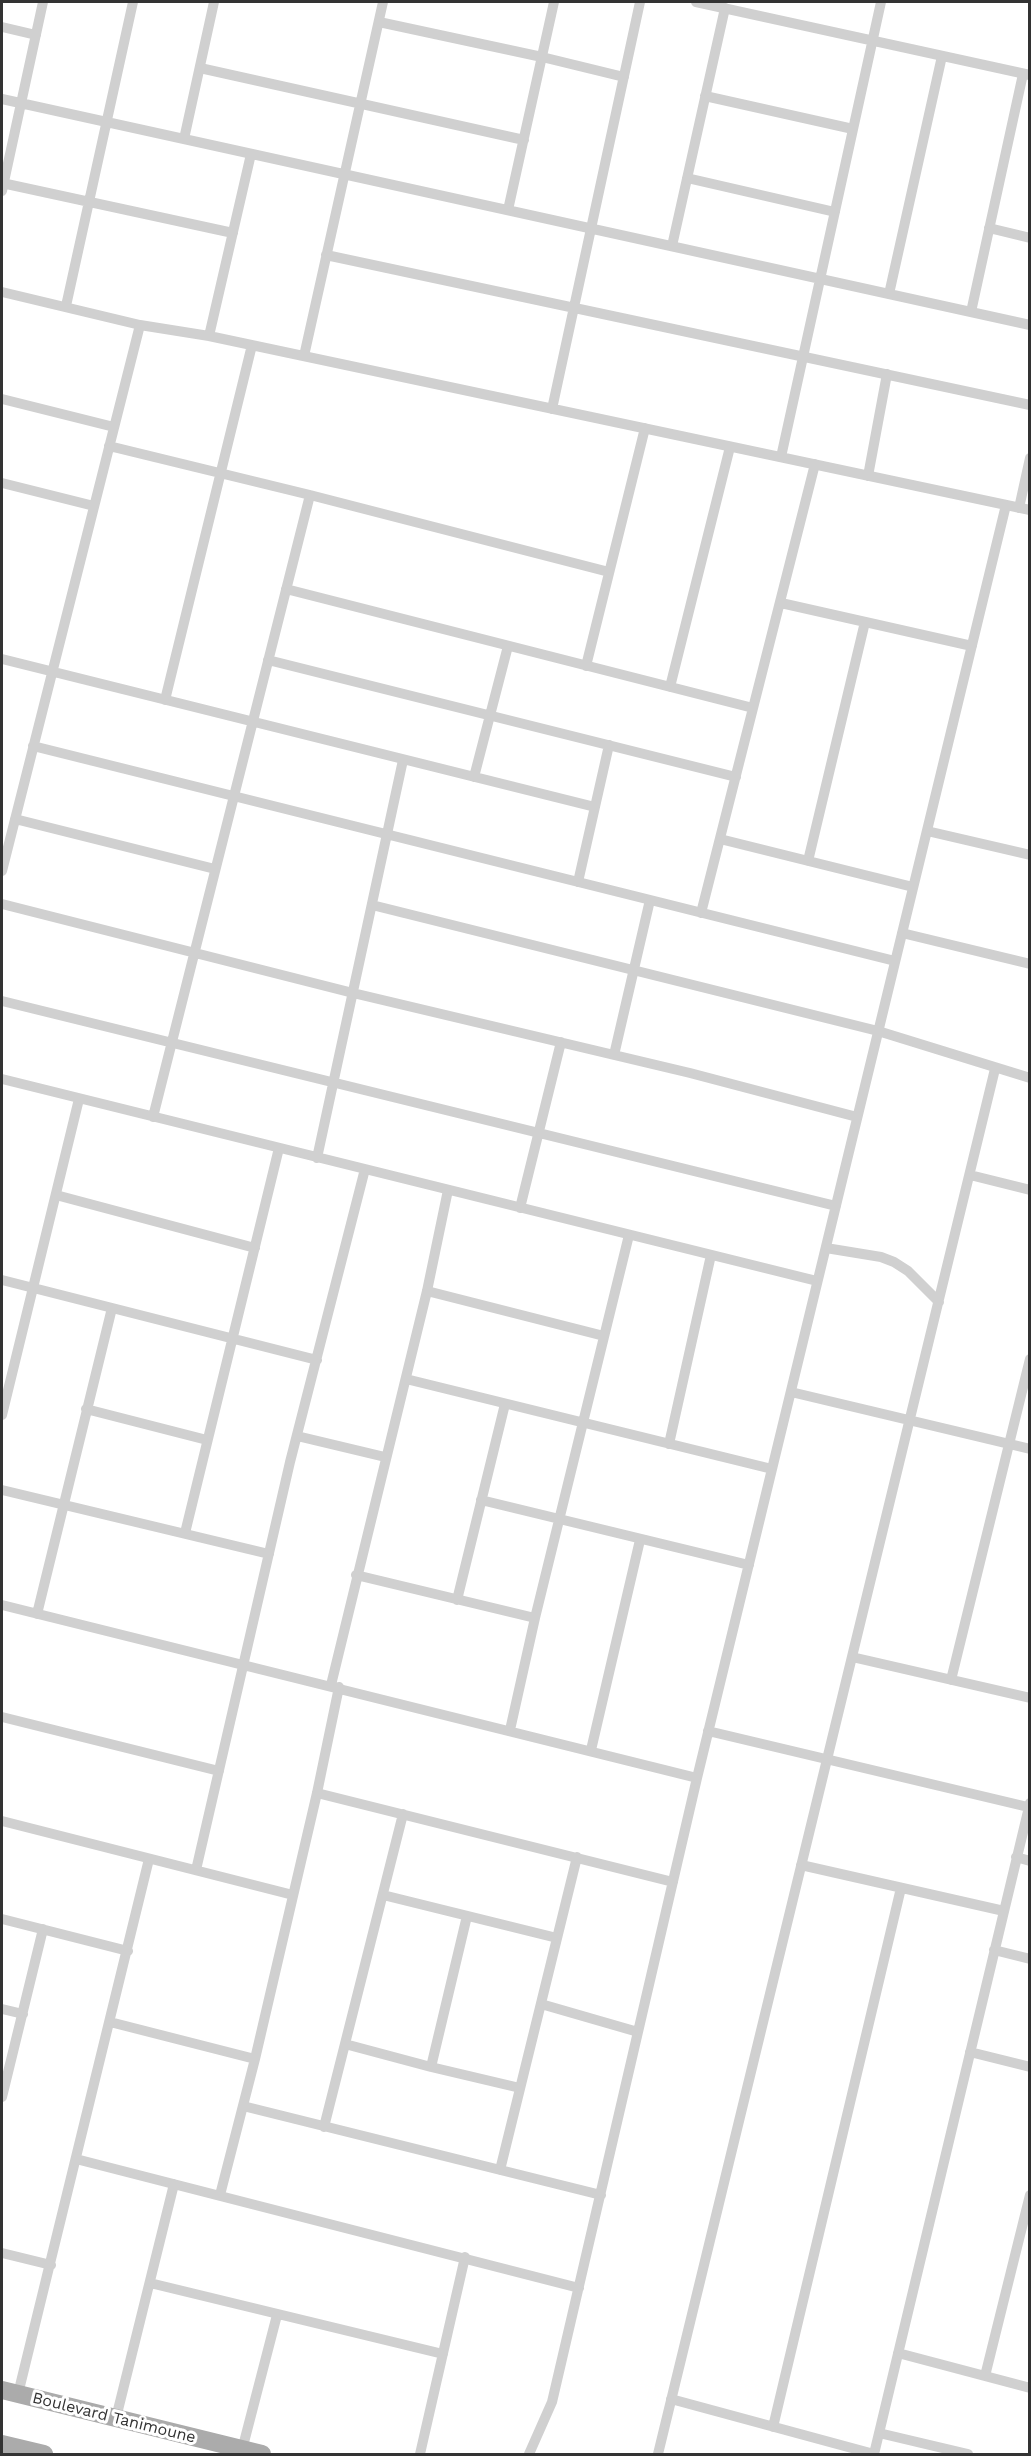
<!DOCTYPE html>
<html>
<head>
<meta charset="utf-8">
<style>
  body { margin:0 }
  #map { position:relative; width:1031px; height:2456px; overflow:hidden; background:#fff; font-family:"Work Sans",sans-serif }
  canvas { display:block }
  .frame { position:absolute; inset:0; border:3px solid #333; pointer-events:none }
</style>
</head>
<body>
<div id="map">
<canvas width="1031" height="2456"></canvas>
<div class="frame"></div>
</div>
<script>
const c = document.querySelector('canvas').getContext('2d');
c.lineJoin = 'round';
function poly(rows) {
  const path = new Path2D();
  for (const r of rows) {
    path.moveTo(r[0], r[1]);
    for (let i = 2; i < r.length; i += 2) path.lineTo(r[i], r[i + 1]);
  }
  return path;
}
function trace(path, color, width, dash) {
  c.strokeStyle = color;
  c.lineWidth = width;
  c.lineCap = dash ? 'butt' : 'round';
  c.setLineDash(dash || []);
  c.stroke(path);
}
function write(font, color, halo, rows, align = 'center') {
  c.font = font + ' "Work Sans",sans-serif';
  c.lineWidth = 6;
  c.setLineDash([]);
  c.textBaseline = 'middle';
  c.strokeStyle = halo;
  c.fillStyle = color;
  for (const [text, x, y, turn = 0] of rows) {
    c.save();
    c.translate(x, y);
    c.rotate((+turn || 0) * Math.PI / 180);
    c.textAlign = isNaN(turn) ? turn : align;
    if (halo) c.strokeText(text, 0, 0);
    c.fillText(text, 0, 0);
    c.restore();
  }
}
const street = poly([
  [696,2,1030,75],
  [379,22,542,57,624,77],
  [2,27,36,35],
  [200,68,524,140],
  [705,96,853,129],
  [2,99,1030,325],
  [184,139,214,2],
  [687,178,835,212],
  [2,183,233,233],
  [2,191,43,2],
  [508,210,554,2],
  [989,228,1030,238],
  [672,246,725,8],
  [326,255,1030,405],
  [2,292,140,325,209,336,1030,510],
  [889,294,942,56],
  [66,306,133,2],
  [971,312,1023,74],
  [209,336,251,154],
  [304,356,383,2],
  [2,399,114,427],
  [552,409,640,2],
  [109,446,310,495,609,572],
  [781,457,881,2],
  [868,476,887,374],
  [2,483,94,506],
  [1019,508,1030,458],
  [286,589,753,708],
  [781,603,972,646],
  [2,659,595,807],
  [268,660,736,777],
  [586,666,645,428],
  [670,687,730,447],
  [165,700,252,345],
  [33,746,895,961],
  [474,777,508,646],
  [15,819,215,869],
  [927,831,1030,855],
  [720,839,913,887],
  [808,861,865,622],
  [2,871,140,325],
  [578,882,609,745],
  [2,904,353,993,690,1073,857,1117],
  [372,905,878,1031,1030,1078],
  [701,913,815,464],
  [902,933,1030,964],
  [2,1001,836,1206],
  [614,1055,650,900],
  [2,1079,817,1281],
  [153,1117,310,495],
  [317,1158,403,760],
  [970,1175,1030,1190],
  [56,1195,255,1248],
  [520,1208,561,1042],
  [826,1248,881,1257,894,1262,908,1271,939,1302],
  [2,1280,317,1360],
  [427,1291,604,1336],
  [406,1379,772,1469],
  [791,1392,1030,1449],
  [86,1409,207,1440],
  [2,1415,79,1099],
  [297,1436,385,1457],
  [669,1444,711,1255],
  [2,1490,269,1554],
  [481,1500,749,1565],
  [185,1533,279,1148],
  [356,1575,535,1618],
  [457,1600,505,1404],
  [2,1605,697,1778],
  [37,1614,112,1308],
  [852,1657,1030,1698],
  [951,1680,1030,1359],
  [331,1685,427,1291,448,1190],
  [2,1717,219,1771],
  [510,1730,535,1618,629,1235],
  [708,1731,1028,1807],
  [591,1750,640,1540],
  [317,1793,673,1882],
  [2,1821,293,1895],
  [1016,1857,1030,1861],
  [801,1865,1004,1911],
  [196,1870,290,1462,365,1169],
  [383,1895,557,1938],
  [2,1919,128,1951],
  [994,1950,1030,1959],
  [541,2004,638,2032],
  [2,2009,23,2014],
  [110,2022,255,2059],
  [345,2044,431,2067,520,2088],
  [970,2052,1030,2067],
  [431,2067,467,1916],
  [2,2097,43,1929],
  [243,2106,601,2195],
  [324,2127,403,1814],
  [76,2159,579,2288],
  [500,2170,577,1857],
  [220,2195,255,2059,317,1793,339,1687],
  [2,2253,51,2265],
  [150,2283,443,2354],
  [898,2353,1030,2388],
  [985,2376,1030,2195],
  [18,2394,149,1859],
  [671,2399,874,2454],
  [116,2418,174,2184],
  [773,2427,901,1888],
  [879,2433,968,2454],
  [242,2450,277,2315],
  [420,2454,465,2257],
  [529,2454,552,2402,697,1778,1006,505],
  [658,2454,995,1069],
  [874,2454,1030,1803]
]);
const primary = poly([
  [2,2390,262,2454],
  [2,2444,44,2454]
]);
const streetNames = [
  ["Boulevard Tanimoune",114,2418,14]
];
trace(street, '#d0d0d0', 10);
trace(primary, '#ababab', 18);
write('16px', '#333', '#fff', streetNames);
</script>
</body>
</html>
